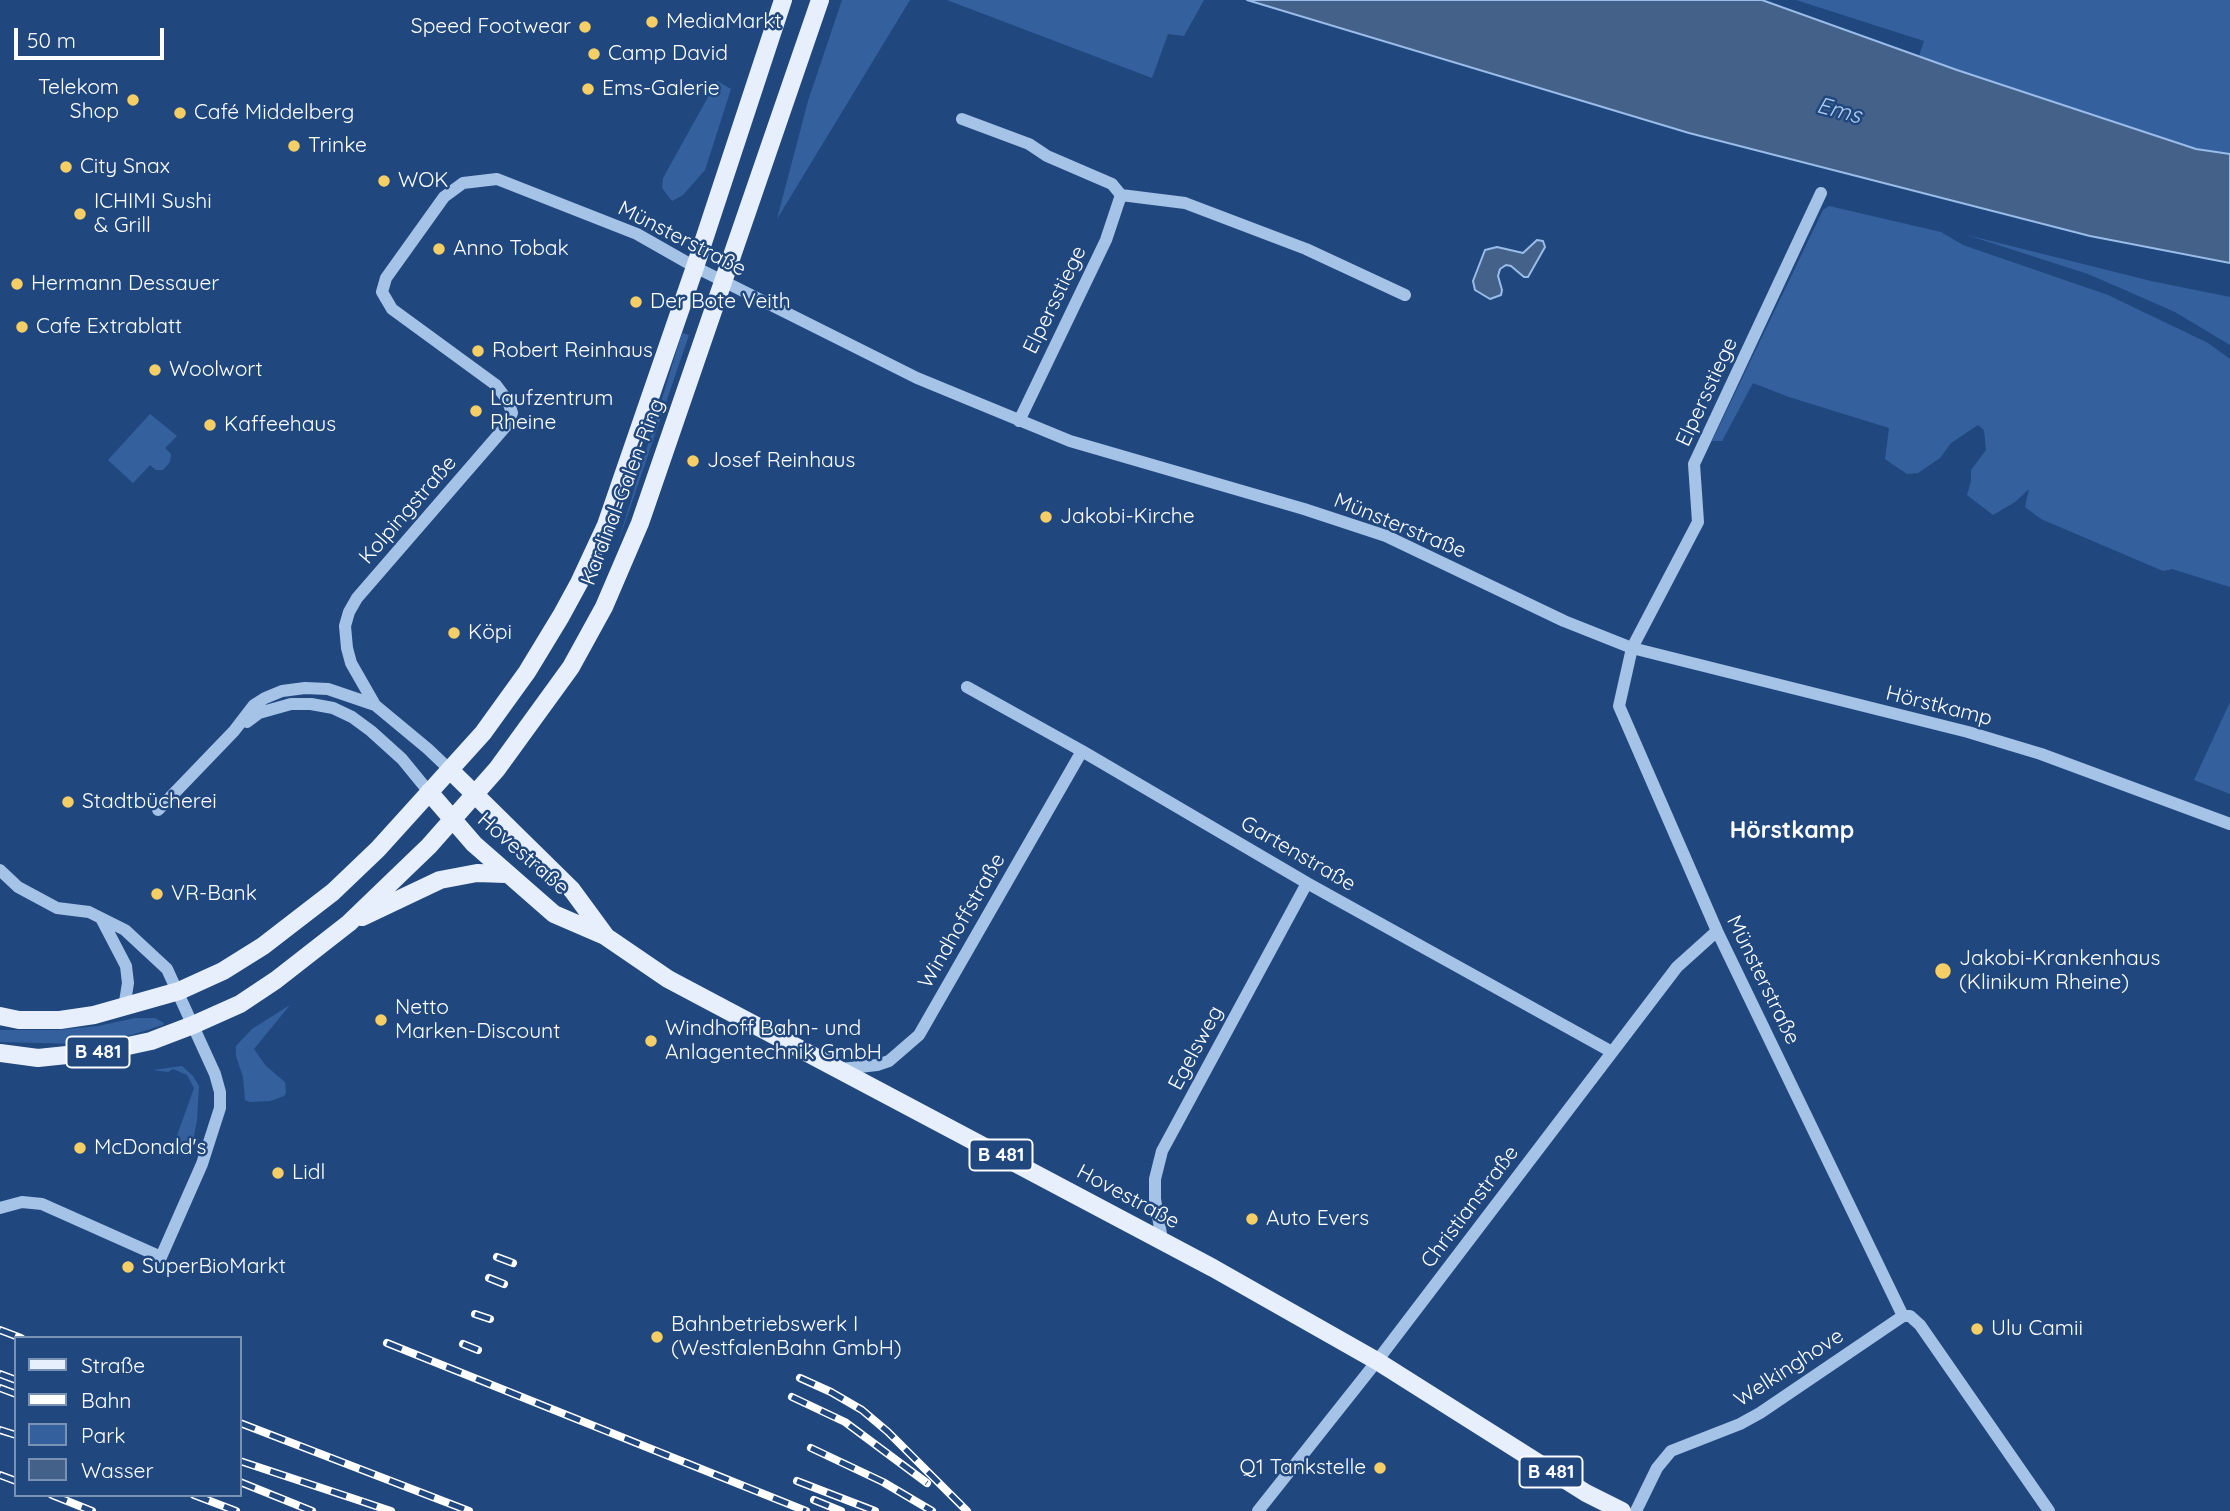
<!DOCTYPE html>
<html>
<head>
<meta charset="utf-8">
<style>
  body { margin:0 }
  #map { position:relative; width:2230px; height:1511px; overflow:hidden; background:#20487f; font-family:Quicksand,sans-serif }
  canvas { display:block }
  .legend { position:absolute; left:14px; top:1336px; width:228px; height:161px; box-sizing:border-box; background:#20487f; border:2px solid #7991b2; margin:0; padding:9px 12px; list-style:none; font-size:21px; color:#fff }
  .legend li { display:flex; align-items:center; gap:14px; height:35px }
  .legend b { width:35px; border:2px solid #7991b2 }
  .scale { position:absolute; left:14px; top:28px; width:150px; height:32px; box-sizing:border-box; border:4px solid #fff; border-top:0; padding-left:9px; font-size:21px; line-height:24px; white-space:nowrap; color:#fff; -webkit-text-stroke:5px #20487f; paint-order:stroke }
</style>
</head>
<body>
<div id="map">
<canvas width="2230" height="1511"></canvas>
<ul class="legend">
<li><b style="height:9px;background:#e7effd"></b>Straße</li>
<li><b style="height:9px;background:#fff"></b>Bahn</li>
<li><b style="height:19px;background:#34619e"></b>Park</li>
<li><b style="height:19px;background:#44618a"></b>Wasser</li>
</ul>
<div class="scale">50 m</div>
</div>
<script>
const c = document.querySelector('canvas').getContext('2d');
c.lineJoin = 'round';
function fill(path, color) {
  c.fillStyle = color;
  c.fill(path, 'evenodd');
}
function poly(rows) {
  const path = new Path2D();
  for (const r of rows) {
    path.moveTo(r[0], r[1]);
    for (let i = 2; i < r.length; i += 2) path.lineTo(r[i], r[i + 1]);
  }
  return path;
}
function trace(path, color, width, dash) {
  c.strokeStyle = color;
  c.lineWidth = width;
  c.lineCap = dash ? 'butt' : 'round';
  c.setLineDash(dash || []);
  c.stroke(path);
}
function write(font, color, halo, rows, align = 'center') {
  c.font = font + ' Quicksand,sans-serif';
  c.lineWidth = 5;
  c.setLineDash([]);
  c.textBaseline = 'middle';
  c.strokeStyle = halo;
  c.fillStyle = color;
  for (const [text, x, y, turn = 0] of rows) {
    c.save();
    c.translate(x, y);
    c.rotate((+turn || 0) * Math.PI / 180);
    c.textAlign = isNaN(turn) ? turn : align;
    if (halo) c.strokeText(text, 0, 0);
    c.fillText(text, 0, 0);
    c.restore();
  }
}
const green = poly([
  [842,0,910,0,777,219,808,101],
  [947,0,1204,0,1184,36,1168,34,1152,78],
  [1796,0,2230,0,2230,154,2197,149,1957,70,1919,56,1924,41],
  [717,81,731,89,705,170,683,195,672,201,662,188,663,178],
  [1829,206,1941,232,1963,245,2108,295,2208,343,2230,359,2230,587,2172,569,2163,571,2041,519,2025,507,2029,489,2015,502,1993,515,1967,495,1971,481,1971,470,1986,450,1984,430,1978,425,1951,443,1940,458,1918,473,1907,474,1885,459,1889,428,1789,397,1753,383,1722,441,1712,441,1823,210],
  [1967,235,2151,281,2230,297,2230,345,2175,312,2134,294,2088,274],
  [682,333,689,335,617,546],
  [150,414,177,436,165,448,171,454,170,462,163,470,156,470,150,465,133,483,108,460],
  [2230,702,2230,794,2194,780],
  [290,1005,254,1049,266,1066,285,1082,286,1093,284,1096,270,1101,250,1102,245,1100,243,1077,236,1056,236,1046,252,1029],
  [135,1018,155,1018,164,1023,163,1025,131,1035,80,1044,0,1042,0,1030,58,1030,98,1026],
  [182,1066,193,1076,199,1086,197,1120,192,1147,187,1151,173,1147,194,1088,187,1075,173,1069,168,1072,153,1070]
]);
const water = poly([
  [1247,0,1762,0,1957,70,2196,149,2230,154,2230,263,2090,236,1689,133,1247,0],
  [1537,240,1543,241,1545,247,1528,277,1524,277,1511,266,1506,265,1500,269,1498,276,1502,290,1501,295,1490,299,1475,290,1473,281,1485,250,1497,247,1523,253,1537,240]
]);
const minor = poly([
  [962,119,1029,144,1047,156,1112,184,1121,195],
  [1821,193,1694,464,1698,522,1632,648,1619,706,1717,931,1903,1316],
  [1019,421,1106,240,1121,195,1185,203,1306,249,1405,295],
  [967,687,1082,751,1307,883,1612,1052],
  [247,722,259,713,291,704,311,704,333,708,352,717,371,731,402,759,429,792],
  [450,770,428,749,375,705,351,663,347,648,345,626,349,612,357,598,506,426,512,413,508,401,496,385,392,309,382,292,386,278,444,197,463,183,497,179,637,234,695,267,917,378,1070,441,1304,509,1386,536,1564,621,1632,648,1968,732,2041,754,2230,824],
  [158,810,234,731,254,705,265,698,282,691,305,688,328,689,375,705],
  [0,870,18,887,57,908,89,912,125,930,167,969,215,1074,220,1092,220,1108,202,1164,161,1257,42,1204,22,1202,0,1208],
  [102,920,126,966,128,983,124,1008],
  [841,1069,877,1065,889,1061,919,1035,1082,751],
  [1162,1240,1155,1199,1155,1179,1162,1151,1307,883],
  [1258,1511,1377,1361,1677,967,1717,931],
  [1636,1511,1657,1468,1671,1451,1740,1424,1760,1413,1903,1316,1910,1316,1920,1325,2049,1511]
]);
const major = poly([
  [450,770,572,890,605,935],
  [429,792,474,844,554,914,605,936,668,979,1213,1268,1377,1361,1586,1493,1622,1511],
  [362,917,440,880,477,873,506,874],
  [0,1016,19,1020,60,1020,94,1015,179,991,223,971,263,946,333,892,378,849,483,733,527,672,561,616,579,583,606,525,695,267,783,0],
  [0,1053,38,1058,105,1051,151,1041,193,1025,240,1004,276,980,349,923,429,846,497,769,571,667,604,607,640,523,820,0]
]);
const rail = poly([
  [497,1257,513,1263],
  [489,1278,504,1284],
  [475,1314,490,1319],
  [0,1330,21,1338],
  [387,1343,806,1511],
  [463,1344,478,1350],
  [0,1374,16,1380],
  [800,1378,831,1392,862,1410,888,1432,967,1511],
  [0,1388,16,1394],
  [792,1397,845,1422,927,1483],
  [240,1423,469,1511],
  [0,1430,16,1435],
  [811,1448,883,1482,932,1511],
  [240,1461,391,1511],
  [0,1475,16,1481],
  [797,1481,875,1511],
  [240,1482,312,1511],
  [52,1495,92,1511],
  [194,1495,236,1511],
  [814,1500,841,1511]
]);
const markers = [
  [652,22,7,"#f5cf66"],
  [585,27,7,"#f5cf66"],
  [594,54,7,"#f5cf66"],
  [588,89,7,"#f5cf66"],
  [133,100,7,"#f5cf66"],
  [180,113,7,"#f5cf66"],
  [294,146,7,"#f5cf66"],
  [66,167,7,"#f5cf66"],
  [384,181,7,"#f5cf66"],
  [80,214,7,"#f5cf66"],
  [439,249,7,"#f5cf66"],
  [17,284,7,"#f5cf66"],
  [636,302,7,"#f5cf66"],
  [22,327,7,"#f5cf66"],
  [478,351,7,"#f5cf66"],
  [155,370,7,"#f5cf66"],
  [476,411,7,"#f5cf66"],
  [210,425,7,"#f5cf66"],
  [693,461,7,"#f5cf66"],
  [1046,517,7,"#f5cf66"],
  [454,633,7,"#f5cf66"],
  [68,802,7,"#f5cf66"],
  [157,894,7,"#f5cf66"],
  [1943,971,9,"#f5cf66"],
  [381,1020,7,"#f5cf66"],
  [651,1041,7,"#f5cf66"],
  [80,1148,7,"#f5cf66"],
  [278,1173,7,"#f5cf66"],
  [1252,1219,7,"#f5cf66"],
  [128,1267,7,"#f5cf66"],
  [1977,1329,7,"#f5cf66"],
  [657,1337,7,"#f5cf66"],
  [1380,1468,7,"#f5cf66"]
];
const shields = [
  [98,1052,63],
  [1001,1155,63],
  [1551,1472,63]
];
const shieldNames = [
  ["B 481",98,1052],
  ["B 481",1001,1155],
  ["B 481",1551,1472]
];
const poiNames = [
  ["MediaMarkt",666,22],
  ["Speed Footwear",571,27,"right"],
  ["Camp David",608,54],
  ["Telekom",119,88,"right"],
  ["Shop",119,112,"right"],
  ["Ems-Galerie",602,89],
  ["Café Middelberg",194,113],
  ["Trinke",308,146],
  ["City Snax",80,167],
  ["WOK",398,181],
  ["ICHIMI Sushi",94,202],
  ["& Grill",94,226],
  ["Anno Tobak",453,249],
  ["Hermann Dessauer",31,284],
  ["Der Bote Veith",650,302],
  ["Cafe Extrablatt",36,327],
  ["Robert Reinhaus",492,351],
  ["Woolwort",169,370],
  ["Laufzentrum",490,399],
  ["Rheine",490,423],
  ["Kaffeehaus",224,425],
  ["Josef Reinhaus",707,461],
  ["Jakobi-Kirche",1060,517],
  ["Köpi",468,633],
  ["Stadtbücherei",82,802],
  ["VR-Bank",171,894],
  ["Jakobi-Krankenhaus",1959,959],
  ["(Klinikum Rheine)",1959,983],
  ["Netto",395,1008],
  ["Marken-Discount",395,1032],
  ["Windhoff Bahn- und",665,1029],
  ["Anlagentechnik GmbH",665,1053],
  ["McDonald's",94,1148],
  ["Lidl",292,1173],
  ["Auto Evers",1266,1219],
  ["SuperBioMarkt",142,1267],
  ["Bahnbetriebswerk I",671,1325],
  ["(WestfalenBahn GmbH)",671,1349],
  ["Ulu Camii",1991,1329],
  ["Q1 Tankstelle",1366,1468,"right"]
];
const streetNames = [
  ["Münsterstraße",682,239,27],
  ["Elpersstiege",1055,300,-64],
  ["Elpersstiege",1707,392,-65],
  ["Kardinal-Galen-Ring",623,492,-69],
  ["Kolpingstraße",408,510,-49],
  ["Münsterstraße",1400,526,22],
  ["Hörstkamp",1939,706,14],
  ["Hovestraße",523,854,41],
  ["Gartenstraße",1298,854,30],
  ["Windhoffstraße",962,921,-60],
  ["Münsterstraße",1763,980,64],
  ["Egelsweg",1196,1048,-62],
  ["Hovestraße",1128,1197,28],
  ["Christianstraße",1470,1207,-53],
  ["Welkinghove",1789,1368,-33]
];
const waterNames = [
  ["Ems",1839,111,15]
];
const neighbourhoodNames = [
  ["Hörstkamp",1792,831]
];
fill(green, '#34619e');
fill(water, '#44618a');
trace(water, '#99bce9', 2);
trace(minor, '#a5c2e7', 12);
trace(major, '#e7effd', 18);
trace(rail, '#fff', 8);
trace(rail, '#20487f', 5, [16]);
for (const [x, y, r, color] of markers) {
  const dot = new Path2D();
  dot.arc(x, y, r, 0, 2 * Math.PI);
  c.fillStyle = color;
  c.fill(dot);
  trace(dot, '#20487f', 2.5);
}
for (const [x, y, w] of shields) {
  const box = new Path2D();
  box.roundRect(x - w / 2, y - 15.5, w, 31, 5);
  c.fillStyle = '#20487f';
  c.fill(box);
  trace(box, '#fff', 2);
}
write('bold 19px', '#fff', null, shieldNames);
write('21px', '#fff', '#20487f', poiNames, 'left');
write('21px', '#fff', '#20487f', streetNames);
write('italic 23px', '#b1ccef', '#20487f', waterNames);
write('bold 23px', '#fff', '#20487f', neighbourhoodNames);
</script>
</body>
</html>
